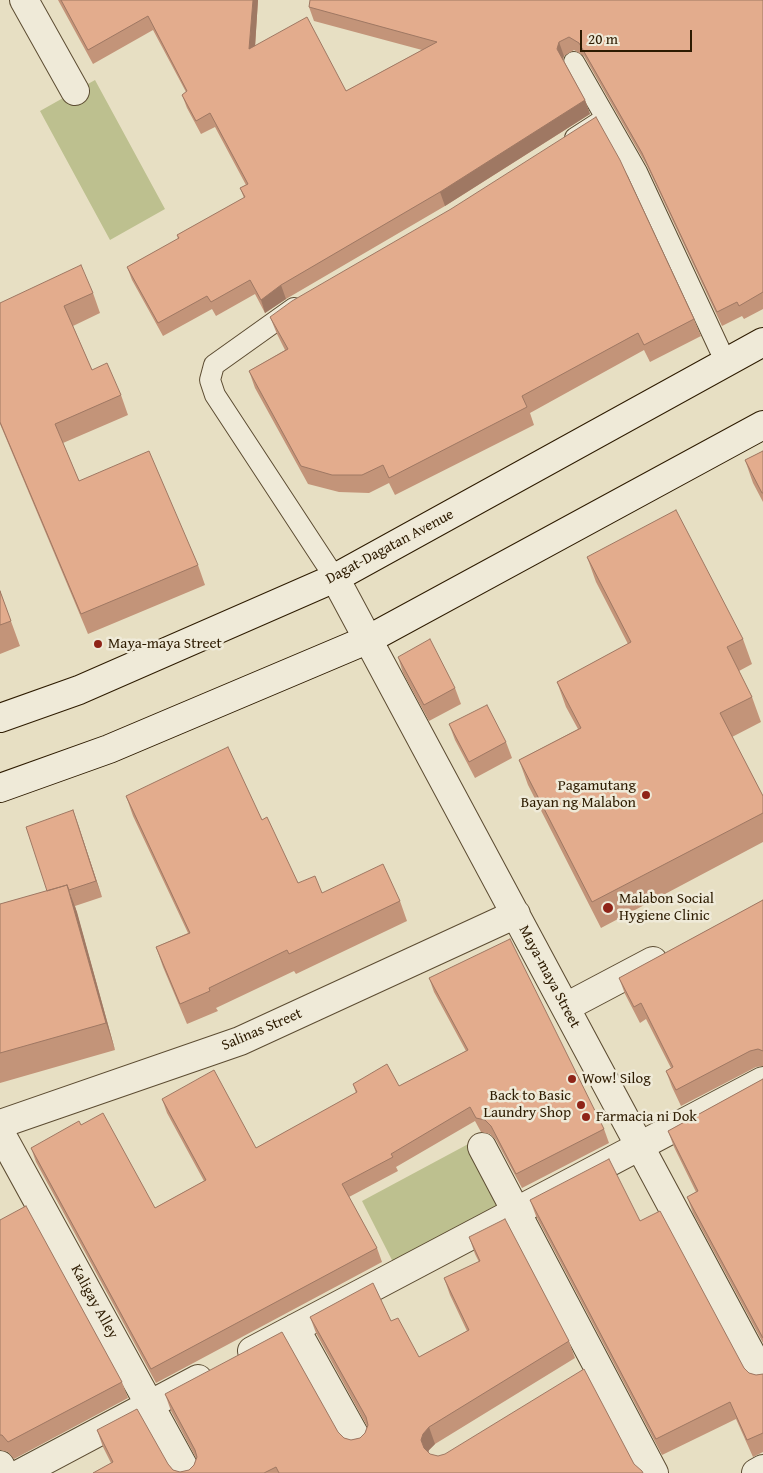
<!DOCTYPE html>
<html>
<head>
<meta charset="utf-8">
<style>
  body { margin:0 }
  #map { position:relative; width:763px; height:1473px; overflow:hidden; background:#e7dfc3; font-family:"Gentium Book Plus",serif }
  canvas { display:block }
  .scale { position:absolute; left:580px; top:30px; width:112px; height:22px; box-sizing:border-box; border:2px solid #2d1b01; border-top:0; padding-left:6px; font-size:15px; line-height:18px; white-space:nowrap; color:#2d1b01; -webkit-text-stroke:4px #efead8; paint-order:stroke }
</style>
</head>
<body>
<div id="map">
<canvas width="763" height="1473"></canvas>
<div class="scale">20 m</div>
</div>
<script>
const c = document.querySelector('canvas').getContext('2d');
c.lineJoin = 'round';
function fill(path, color) {
  c.fillStyle = color;
  c.fill(path, 'evenodd');
}
function poly(rows) {
  const path = new Path2D();
  for (const r of rows) {
    path.moveTo(r[0], r[1]);
    for (let i = 2; i < r.length; i += 2) path.lineTo(r[i], r[i + 1]);
  }
  return path;
}
function trace(path, color, width, dash) {
  c.strokeStyle = color;
  c.lineWidth = width;
  c.lineCap = dash ? 'butt' : 'round';
  c.setLineDash(dash || []);
  c.stroke(path);
}
function write(font, color, halo, rows, align = 'center') {
  c.font = font + ' "Gentium Book Plus",serif';
  c.lineWidth = 5;
  c.setLineDash([]);
  c.textBaseline = 'middle';
  c.strokeStyle = halo;
  c.fillStyle = color;
  for (const [text, x, y, turn = 0] of rows) {
    c.save();
    c.translate(x, y);
    c.rotate((+turn || 0) * Math.PI / 180);
    c.textAlign = isNaN(turn) ? turn : align;
    if (halo) c.strokeText(text, 0, 0);
    c.fillText(text, 0, 0);
    c.restore();
  }
}
const green = poly([
  [95,80,165,209,110,240,40,111],
  [472,1142,505,1205,394,1264,362,1201]
]);
const service = poly([
  [574,62,637,172,726,363],
  [575,138,606,118],
  [294,308,214,365,210,380,215,395,335,578]
]);
const minor = poly([
  [24,0,75,91],
  [335,578,763,1376],
  [566,1007,653,961],
  [0,1124,240,1041,516,914],
  [0,1132,187,1473],
  [482,1147,654,1473],
  [295,1328,358,1441],
  [252,1351,763,1081],
  [0,1465,4,1473],
  [21,1473,198,1379],
  [756,1473,763,1469]
]);
const secondary = poly([
  [0,718,79,690,335,578,763,342],
  [0,788,109,749,369,639,763,425]
]);
const wall = poly([
  [58,0,258,0,255,46,346,91,422,50,314,21,309,7,763,0,763,309,744,319,742,316,722,326,647,166,584,56,574,50,564,56,563,59,585,100,590,114,445,206,286,299,265,313,255,294,216,316,212,309,163,336,132,280,127,267,178,239,177,235,244,198,240,188,246,185,215,127,201,134,187,108,182,95,186,92,153,30,93,64],
  [93,293,100,313,73,326,92,370,121,395,128,415,63,443,79,481,198,565,205,585,88,634,0,424,0,303],
  [270,317,694,319,701,336,650,362,644,350,530,413,534,425,395,495,389,483,369,493,339,492,308,484,255,388,249,371,285,350,277,334],
  [763,451,763,502,753,483,745,460],
  [587,557,743,639,752,664,739,671,752,697,761,722,732,737,763,796,763,842,601,928,528,785,519,760,578,729,566,707,557,682,628,644,596,582],
  [0,591,20,646,0,654],
  [398,657,455,688,461,704,429,721,403,673],
  [449,724,506,742,512,758,475,778,455,740],
  [126,796,262,820,298,883,322,893,400,901,407,921,296,974,294,971,216,1008,218,1011,187,1024,163,967,156,947,188,933,133,816],
  [73,810,102,897,75,906,115,1050,0,1083,0,904,47,891],
  [763,900,763,1066,756,1067,681,1106,672,1087,666,1071,671,1068,646,1019,640,1023,625,994,619,978],
  [429,978,604,1129,609,1143,522,1188,496,1140,490,1134,481,1132,475,1121,396,1167,398,1171,349,1197,377,1248,382,1262,156,1383,36,1162,31,1148,81,1125,155,1208,204,1181,167,1113,162,1099,256,1148,356,1093,353,1084,399,1086,466,1051,434,992],
  [763,1079,763,1343,693,1213,687,1197,696,1192,674,1147,668,1131],
  [530,1200,640,1221,744,1368,749,1373,756,1375,763,1374,763,1452,753,1457,736,1419,662,1455,536,1216],
  [0,1220,122,1382,128,1398,14,1459,8,1452,0,1450],
  [469,1237,569,1341,575,1358,435,1444,429,1450,428,1453,430,1454,438,1456,634,1464,643,1473,93,1473,111,1463,103,1447,97,1430,168,1464,173,1470,180,1472,189,1470,194,1465,196,1458,171,1411,165,1394,338,1432,344,1438,351,1440,360,1438,365,1433,367,1426,316,1333,310,1317,391,1321,419,1357,467,1331,450,1295,444,1278,479,1262,475,1254]
]);
const shadedWall = poly([
  [253,0,258,0,254,63,249,49],
  [559,42,564,56,562,62,557,49],
  [585,100,590,114,445,206,440,192],
  [281,285,286,299,265,313,261,300],
  [73,810,79,827,102,897,96,881],
  [67,885,77,912,115,1050,106,1023],
  [429,1427,435,1444,429,1450,427,1457,424,1448,421,1440,423,1434]
]);
const building = poly([
  [61,0,253,0,249,49,307,17,346,91,437,42,309,7,310,0,763,0,763,292,739,306,737,302,717,312,642,153,579,43,569,37,559,42,557,49,585,100,440,192,281,285,261,300,250,280,211,302,207,296,158,323,127,267,179,238,177,235,245,197,240,188,248,184,210,113,196,121,182,95,187,91,148,16,88,50,61,0],
  [596,117,620,160,694,319,644,345,638,333,522,396,527,407,389,478,383,465,362,475,332,475,301,466,249,371,288,349,270,317,292,301,451,209,596,117],
  [81,265,93,293,64,306,92,370,107,363,121,395,55,424,79,481,149,451,198,565,81,614,0,422,0,303,81,265],
  [763,451,763,493,762,493,745,460,763,451],
  [676,510,743,639,727,647,752,697,720,713,763,796,763,813,592,902,519,760,581,728,557,682,631,642,587,557,676,510],
  [0,591,11,621,0,625,0,591],
  [430,639,455,688,424,705,398,657,430,639],
  [487,705,506,742,469,762,449,724,487,705],
  [228,747,262,820,267,817,298,883,315,876,322,893,383,864,400,901,289,954,287,950,209,988,210,991,180,1004,156,947,190,933,126,796,228,747],
  [73,810,96,881,69,890,67,885,47,891,26,827,73,810],
  [67,885,106,1023,0,1053,0,904,67,885],
  [763,900,763,1051,758,1049,750,1051,676,1090,666,1071,673,1067,641,1003,634,1007,619,978,763,900],
  [510,939,604,1129,516,1174,491,1126,485,1120,476,1118,470,1107,391,1154,393,1157,342,1184,377,1248,151,1369,31,1148,79,1121,81,1125,103,1113,155,1208,206,1180,162,1099,214,1070,256,1148,357,1092,353,1084,387,1064,399,1086,468,1050,429,978,510,939],
  [763,1079,763,1338,687,1197,698,1191,668,1131,763,1079],
  [609,1159,640,1221,660,1211,744,1368,749,1373,756,1375,763,1374,763,1433,747,1440,730,1402,656,1439,530,1200,609,1159],
  [26,1206,122,1382,8,1442,2,1435,0,1435,0,1220,26,1206],
  [505,1219,569,1341,429,1427,423,1434,421,1440,424,1448,430,1454,438,1456,445,1454,584,1369,634,1464,642,1471,643,1473,279,1473,276,1467,264,1473,93,1473,113,1462,97,1430,137,1409,168,1464,173,1470,180,1472,189,1470,194,1465,197,1457,195,1450,165,1394,282,1332,338,1432,344,1438,351,1440,360,1438,365,1433,368,1425,366,1417,310,1317,373,1283,391,1321,398,1318,419,1357,469,1330,444,1278,480,1261,469,1237,505,1219]
]);
const markers = [
  [98,644,5,"#8f2418"],
  [646,795,5,"#8f2418"],
  [608,908,6,"#8f2418"],
  [572,1079,5,"#8f2418"],
  [581,1105,5,"#8f2418"],
  [586,1117,5,"#8f2418"]
];
const streetNames = [
  ["Dagat-Dagatan Avenue",390,547,-28],
  ["Maya-maya Street",549,977,62],
  ["Salinas Street",262,1030,-23],
  ["Kaligay Alley",94,1302,61]
];
const poiNames = [
  ["Maya-maya Street",108,644],
  ["Pagamutang",636,786,"right"],
  ["Bayan ng Malabon",636,803,"right"],
  ["Malabon Social",619,899],
  ["Hygiene Clinic",619,916],
  ["Wow! Silog",582,1079],
  ["Back to Basic",571,1096,"right"],
  ["Laundry Shop",571,1113,"right"],
  ["Farmacia ni Dok",596,1117]
];
fill(green, '#bdc08f');
trace(service, '#5c4c32', 22);
trace(minor, '#5c4c32', 30);
trace(secondary, '#2d1b01', 30);
trace(service, '#efead8', 20);
trace(minor, '#efead8', 28);
trace(secondary, '#efead8', 28);
fill(wall, '#c39479');
fill(shadedWall, '#9f7863');
fill(building, '#e3ac8d');
trace(building, '#9f7863', 1);
for (const [x, y, r, color] of markers) {
  const dot = new Path2D();
  dot.arc(x, y, r, 0, 2 * Math.PI);
  c.fillStyle = color;
  c.fill(dot);
  trace(dot, '#efead8', 2);
}
write('15px', '#2d1b01', '#efead8', streetNames);
write('15px', '#2d1b01', '#efead8', poiNames, 'left');
</script>
</body>
</html>
